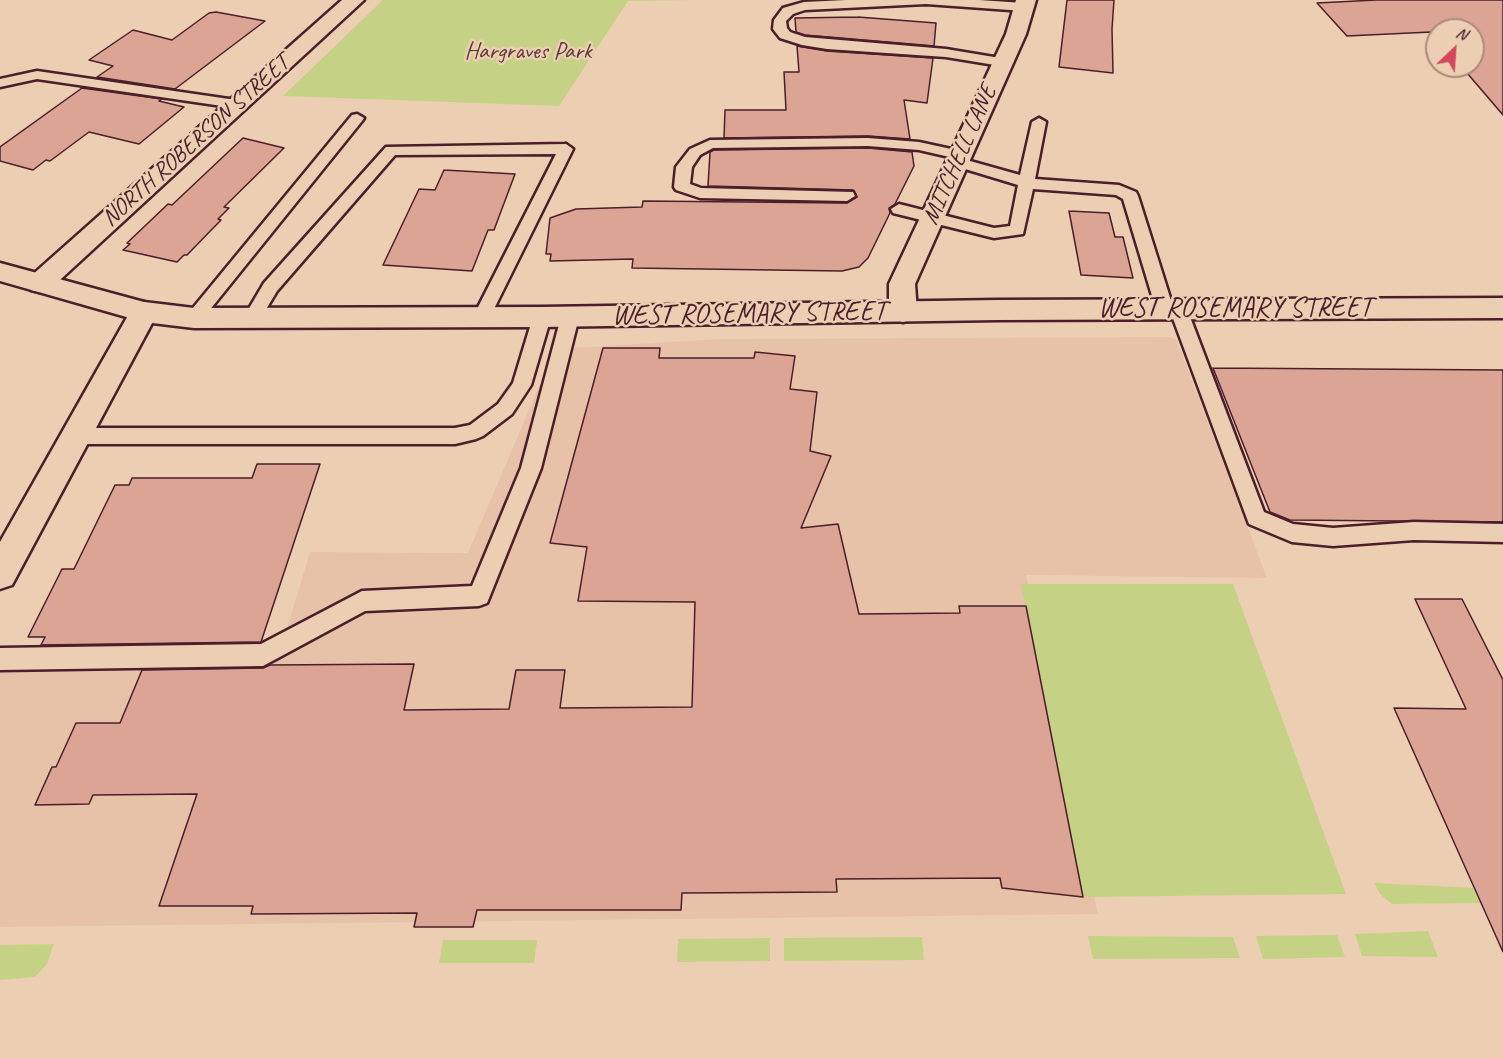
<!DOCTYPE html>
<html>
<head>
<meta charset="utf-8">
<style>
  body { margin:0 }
  #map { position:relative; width:1503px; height:1058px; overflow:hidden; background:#eccfb2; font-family:Caveat,sans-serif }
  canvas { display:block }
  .north { position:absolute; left:1425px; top:18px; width:60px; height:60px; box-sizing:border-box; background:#eccfb2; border:2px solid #ab897c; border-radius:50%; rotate:25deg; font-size:16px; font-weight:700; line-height:24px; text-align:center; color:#4a1f2b }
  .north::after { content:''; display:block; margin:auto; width:21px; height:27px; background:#d1495b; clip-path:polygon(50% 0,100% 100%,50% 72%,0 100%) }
</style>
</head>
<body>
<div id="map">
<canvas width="1503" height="1058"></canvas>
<div class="north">N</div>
</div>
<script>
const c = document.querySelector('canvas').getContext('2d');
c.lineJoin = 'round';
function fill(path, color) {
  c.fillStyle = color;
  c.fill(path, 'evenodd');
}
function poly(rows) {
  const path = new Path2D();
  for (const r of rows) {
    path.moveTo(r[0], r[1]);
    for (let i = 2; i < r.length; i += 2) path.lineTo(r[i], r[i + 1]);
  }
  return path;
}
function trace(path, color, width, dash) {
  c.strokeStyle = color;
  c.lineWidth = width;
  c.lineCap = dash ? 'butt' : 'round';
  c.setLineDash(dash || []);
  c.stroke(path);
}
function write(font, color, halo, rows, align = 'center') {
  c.font = font + ' Caveat,sans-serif';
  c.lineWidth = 5;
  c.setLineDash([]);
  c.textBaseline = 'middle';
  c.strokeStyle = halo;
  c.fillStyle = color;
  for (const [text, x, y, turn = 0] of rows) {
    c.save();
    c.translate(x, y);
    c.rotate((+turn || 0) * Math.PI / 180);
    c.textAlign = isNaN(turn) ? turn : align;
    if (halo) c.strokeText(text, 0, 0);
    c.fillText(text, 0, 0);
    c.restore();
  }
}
const built = poly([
  [1167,337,1176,339,1267,578,1026,575,1098,914,0,927,0,666,278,659,310,552,468,553,555,349,720,339]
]);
const green = poly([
  [383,0,699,0,628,1,559,106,283,96],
  [1021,584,1233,584,1346,894,1083,897],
  [1374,883,1474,888,1481,903,1392,904,1380,894],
  [1428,931,1438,957,1362,956,1355,934],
  [1337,935,1345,957,1263,959,1256,936],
  [1088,936,1233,937,1240,958,1093,959],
  [922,937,924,960,784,961,784,938],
  [770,938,770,961,677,962,678,939],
  [443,940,537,940,534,963,439,963],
  [54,944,47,964,35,977,0,980,0,945]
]);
const building = poly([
  [1067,0,1114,0,1112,29,1113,73,1059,67,1067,0],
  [1376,0,1503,0,1503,115,1461,66,1473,66,1473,30,1437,30,1437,38,1431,32,1347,36,1317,3,1376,0],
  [216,12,265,21,175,89,97,77,113,66,89,60,133,30,172,40,209,13,216,12],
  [858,17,936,23,934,46,805,35,796,32,795,18,858,17],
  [797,46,827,51,933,58,927,103,904,100,910,139,868,136,724,138,725,110,786,110,784,72,799,72,797,46],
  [82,88,162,99,159,101,184,107,139,144,89,132,50,161,46,160,33,170,0,161,0,147,82,88],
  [243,138,284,148,224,207,229,208,218,219,221,220,187,255,184,255,177,262,123,250,130,244,127,243,168,204,172,205,243,138],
  [868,148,912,152,914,166,895,204,889,208,890,213,868,258,859,267,842,271,632,268,633,259,550,261,551,254,546,254,550,218,576,209,642,207,643,201,847,203,857,197,853,190,708,186,710,152,714,150,868,148],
  [444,170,515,174,494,230,488,230,472,271,383,265,419,189,435,190,444,170],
  [1069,211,1109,213,1115,237,1123,237,1133,278,1081,275,1069,211],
  [603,348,660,348,659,358,754,358,755,352,795,356,790,389,817,392,810,451,831,456,801,528,838,524,859,614,960,613,959,606,1026,606,1083,897,1002,888,1000,878,836,879,837,892,682,893,681,910,477,910,473,927,414,927,417,913,251,914,253,906,159,906,197,794,93,795,89,804,35,805,52,767,56,767,76,723,120,723,142,670,263,668,270,665,414,664,404,710,509,709,516,670,565,670,560,708,692,707,695,602,578,601,587,547,550,543,603,348],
  [1213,368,1503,370,1503,522,1290,520,1270,512,1213,368],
  [257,464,320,464,261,642,41,645,45,637,28,637,62,569,74,569,115,485,129,485,132,478,252,478,257,464],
  [1415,599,1462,599,1503,680,1503,952,1394,708,1466,709,1415,599]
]);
const lane = poly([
  [846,0,979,0,1024,3,1030,7,1024,11,926,4,805,10,793,14,786,21,787,28,790,32,805,37,946,49,1006,59,1008,62,1006,65,1001,66,946,57,827,49,802,45,780,38,773,29,774,20,783,8,804,2,846,0],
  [37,71,236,100,243,104,236,108,37,79,0,87,0,79,37,71],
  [357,114,364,118,362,121,200,322,194,324,188,322,185,318,188,314,352,115,357,114],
  [1039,118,1046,122,1035,179,1119,185,1136,192,1138,196,1172,304,1184,305,1187,309,1264,512,1293,524,1333,528,1414,522,1503,524,1503,542,1414,540,1333,546,1292,542,1249,524,1171,313,1159,313,1156,309,1123,199,1116,195,1033,189,1023,234,994,238,893,213,891,209,899,204,994,228,1010,226,1018,185,952,165,949,162,954,158,919,150,868,146,713,148,700,155,692,167,690,184,701,188,853,192,855,196,847,201,700,198,676,190,674,187,676,167,690,149,710,140,868,138,919,142,965,152,968,155,963,159,1020,175,1032,122,1039,118],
  [566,144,573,149,488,321,482,323,476,321,473,317,556,154,395,155,277,291,259,321,253,323,247,321,244,317,264,283,386,147,566,144],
  [542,311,548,313,551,317,531,385,512,414,483,436,476,439,455,444,76,444,69,441,66,436,69,431,76,428,455,428,470,425,498,404,513,383,533,317,536,313,542,311],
  [570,311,576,313,579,317,541,468,487,603,479,606,365,611,263,666,0,670,0,648,261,644,362,591,472,586,521,468,561,317,564,313,570,311]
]);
const street = poly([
  [342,0,364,0,49,290,40,292,31,290,27,283,31,276,342,0],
  [1016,0,1036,0,1026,34,915,284,917,312,913,319,903,322,893,319,889,312,889,284,1006,34,1016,0],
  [144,302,154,305,158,312,12,585,0,589,0,542,134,305,144,302]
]);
const secondary = poly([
  [0,263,144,302,194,308,542,307,998,300,1503,298,1503,318,998,320,542,327,194,328,144,322,0,281,0,263]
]);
const farParknames = [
  ["Hargraves Park",528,52]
];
const farStreetnames = [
  ["NORTH ROBERSON STREET",196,141,-42],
  ["MITCHELL LANE",960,155,-66]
];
const streetNames = [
  ["WEST ROSEMARY STREET",1235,309],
  ["WEST ROSEMARY STREET",749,314,-1]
];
fill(built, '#e7c2a9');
fill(green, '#c5d285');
fill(building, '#dba494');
trace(building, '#4a1f2b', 1.5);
trace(lane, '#4a1f2b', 5);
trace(street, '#4a1f2b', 5);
trace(secondary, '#4a1f2b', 5);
fill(lane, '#eccfb2');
fill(street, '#eccfb2');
fill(secondary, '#eccfb2');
write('24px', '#5c3a38', '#eccfb2', farParknames);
write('24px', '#4a1f2b', '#eccfb2', farStreetnames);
write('28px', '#4a1f2b', '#eccfb2', streetNames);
</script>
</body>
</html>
